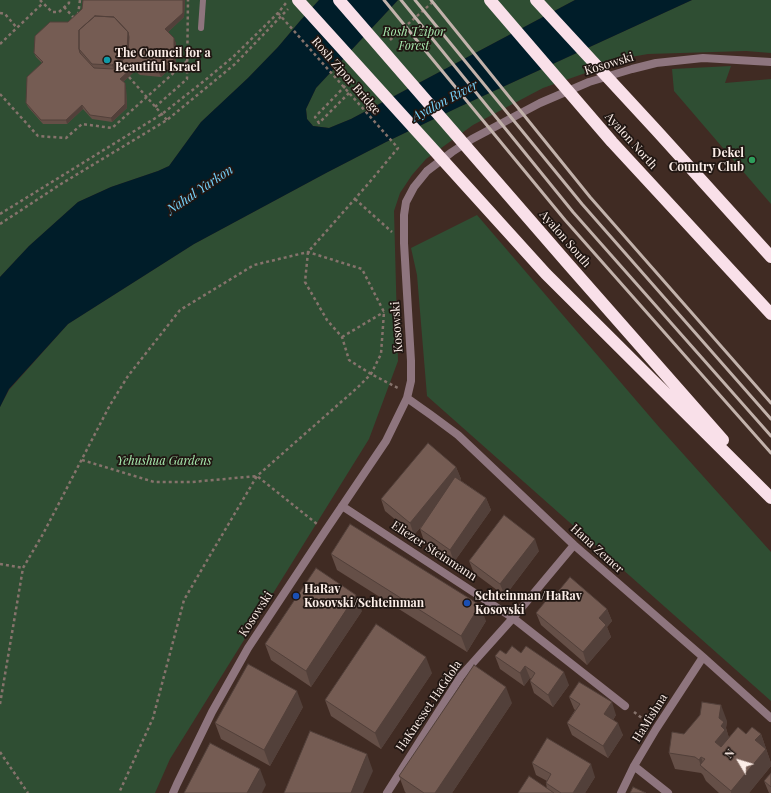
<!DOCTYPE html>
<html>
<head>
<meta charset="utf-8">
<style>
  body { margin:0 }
  #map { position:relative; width:771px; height:793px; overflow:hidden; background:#402b23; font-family:"Playfair Display",serif }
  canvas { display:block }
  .north { position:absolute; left:719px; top:741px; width:40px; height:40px; -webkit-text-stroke:3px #201612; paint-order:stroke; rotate:308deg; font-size:11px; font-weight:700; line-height:16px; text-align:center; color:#fceee8 }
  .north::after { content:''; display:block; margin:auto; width:14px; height:18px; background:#fceee8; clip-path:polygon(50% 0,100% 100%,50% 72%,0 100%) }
</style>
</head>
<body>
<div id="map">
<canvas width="771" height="793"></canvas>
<div class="north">N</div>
</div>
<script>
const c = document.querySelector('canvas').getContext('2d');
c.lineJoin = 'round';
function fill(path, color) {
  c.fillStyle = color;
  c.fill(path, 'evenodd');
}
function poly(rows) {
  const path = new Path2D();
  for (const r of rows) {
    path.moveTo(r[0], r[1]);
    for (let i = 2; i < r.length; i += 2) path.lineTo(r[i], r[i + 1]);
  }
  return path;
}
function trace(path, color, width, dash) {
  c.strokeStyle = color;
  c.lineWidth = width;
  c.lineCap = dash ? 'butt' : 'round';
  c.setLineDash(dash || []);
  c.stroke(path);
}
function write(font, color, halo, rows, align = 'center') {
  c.font = font + ' "Playfair Display",serif';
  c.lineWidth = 3.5;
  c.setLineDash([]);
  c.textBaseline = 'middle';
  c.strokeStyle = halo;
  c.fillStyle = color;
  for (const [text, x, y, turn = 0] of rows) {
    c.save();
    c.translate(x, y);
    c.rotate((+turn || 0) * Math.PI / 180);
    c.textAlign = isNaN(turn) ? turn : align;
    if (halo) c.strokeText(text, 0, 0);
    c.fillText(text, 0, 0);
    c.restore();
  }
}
const green = poly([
  [0,0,319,0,300,21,278,47,248,78,201,122,169,166,158,171,111,187,78,202,29,246,0,277],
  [398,0,575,0,351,119,329,128,313,126,307,119,306,109,316,88],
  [692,0,771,0,771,53,746,51,648,54,631,57,543,88,473,125,426,159,412,175,400,193,394,211,398,361,369,439,170,759,155,793,0,793,0,407,9,390,68,324,194,244,326,173,386,142,459,107],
  [731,66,725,83,771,79,771,204,674,91,672,69],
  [477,215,659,427,771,552,771,701,427,396,417,275,411,248]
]);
const water = poly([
  [319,0,398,0,316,88,306,109,307,119,313,126,329,128,351,119,575,0,692,0,459,107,386,142,326,173,194,244,68,324,9,389,0,407,0,277,29,246,78,202,111,187,158,171,169,166,201,122,248,78,278,47,300,21]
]);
const path = poly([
  [40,0,52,12,59,12,69,3,69,0],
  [64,7,75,19],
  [0,13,5,14,17,28],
  [278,13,398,148,368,184,308,252,305,282,327,320,342,337,349,360,371,374,398,388],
  [78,15,80,0],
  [390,40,435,0],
  [0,44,43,3],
  [129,77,167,120],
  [349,93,319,123,315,117,352,79],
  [0,94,38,136,66,138,82,124,112,128,187,61],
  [155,107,187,79,188,0],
  [355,199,392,232],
  [0,214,162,114,204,81,233,57,278,13,286,3],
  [0,224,61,184,167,120,235,64,288,9],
  [342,337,384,312],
  [82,460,154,482,192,482,257,476,317,524],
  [0,564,23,568],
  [0,704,23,568,43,534,110,405,128,376,180,310,254,265,308,252,362,269,384,312,381,354,371,374,357,388,257,476,209,557,184,600,153,718,119,793],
  [634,712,647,722],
  [0,752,28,793]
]);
const lane = poly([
  [201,28,203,0]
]);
const street = poly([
  [407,398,431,415,458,435,574,545,703,657,771,718],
  [342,506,513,618,625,706],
  [634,766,668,793],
  [173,793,177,784,212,712,248,648,326,530,386,441,407,398,411,381,411,361,404,243,404,215,406,202,414,187,427,171,452,152,472,139,540,103,589,82,632,69,656,63,703,58,771,62],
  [387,793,461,676,513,618,574,545],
  [621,793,634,766,656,729,703,657]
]);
const highway = poly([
  [298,0,546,274,771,498],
  [339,0,569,265,723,440],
  [490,0,612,142,771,314],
  [536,0,657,131,771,257]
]);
const rail = poly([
  [384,0,424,49,565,220,771,453],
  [401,0,573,212,771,436],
  [415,0,582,204,771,419],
  [431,0,590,197,771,403]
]);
const wall = poly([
  [83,0,185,0,184,17,168,32,176,43,176,63,161,77,140,75,135,71,123,82,126,88,127,108,112,122,92,119,83,109,67,124,43,124,28,107,26,103,42,63,36,57,34,53,82,9],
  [456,467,461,479,460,480,486,498,491,510,454,562,424,541,420,529,420,528,414,535,385,511,381,499],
  [539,551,505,596,474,573,469,561],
  [331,554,486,621,467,652,337,570],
  [556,594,607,609,612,621,607,627,611,637,587,665,541,625,536,613],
  [362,611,311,687,271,660,265,644],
  [521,653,569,685,553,707,534,693,530,681,531,679,530,678,524,686,500,669,495,656,506,654],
  [432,673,381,749,331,716,325,700],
  [569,697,616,715,613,720,623,735,608,758,572,735,567,723,575,710,574,709],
  [512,703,452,793,406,793,405,792,399,776],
  [303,707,270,766,221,739,215,723],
  [727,721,726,728,729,738,746,734,761,734,771,763,771,766,749,793,719,793,706,781,703,775,701,773,675,769,669,753,684,734],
  [532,763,595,777,585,793,518,793,547,789,546,783,547,781,536,775],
  [771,773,771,793,769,793,764,781]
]);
const shadedWall = poly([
  [183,0,185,0,184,17,167,33,165,29],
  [128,32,131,41,130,59,115,73,112,65],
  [174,38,176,43,176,63,161,77,159,73],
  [134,66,135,71,122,83,120,79],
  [125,83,126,88,127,108,112,122,111,118],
  [82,105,83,109,67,124,66,120],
  [456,467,461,479,414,535,410,523],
  [486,498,491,510,454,562,450,550],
  [535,539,539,551,505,596,500,584],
  [356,595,362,611,311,687,306,671],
  [480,605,486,621,467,652,461,636],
  [607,609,612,621,607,627,611,637,587,665,583,652,599,618],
  [426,657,432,673,381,749,375,733],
  [525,666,530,678,524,686,520,673],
  [564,672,569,685,553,707,548,695],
  [506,687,512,703,452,793,435,793],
  [297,691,303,707,270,766,264,750],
  [612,702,616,715,609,726,604,714],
  [721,705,727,721,726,728,729,738,720,758,715,742,721,726,719,718],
  [618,723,623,735,608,758,603,746],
  [761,734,771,763,771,766,749,793,731,793,731,791,755,740],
  [367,754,373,771,363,793,351,793],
  [701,757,706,771,701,766,699,760],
  [591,764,595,777,585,793,573,793],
  [260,769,266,785,262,793,247,793]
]);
const building = poly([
  [83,0,183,0,183,13,165,29,174,38,174,59,159,73,138,71,134,66,120,79,125,83,125,104,111,118,90,115,82,105,66,120,41,120,26,103,27,77,43,62,34,53,35,36,50,22,68,22,82,9,83,0],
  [95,16,114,17,128,32,129,37,128,55,114,69,94,68,80,53,79,49,79,30,95,16],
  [95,16,114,17,128,32,127,51,112,65,92,64,79,49,79,30,95,16],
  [428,443,456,467,410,523,381,499,428,443],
  [455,477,486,498,450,550,420,529,455,477],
  [504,515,535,539,500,584,469,561,504,515],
  [350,524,480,605,461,636,331,554,350,524],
  [316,568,356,595,306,671,265,644,316,568],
  [570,577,607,609,599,618,606,625,583,652,536,613,553,592,556,594,570,577],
  [376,624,426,657,375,733,325,700,376,624],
  [512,646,521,653,526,646,564,672,548,695,530,681,535,673,525,666,520,673,495,656,500,650,506,654,512,646],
  [248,664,297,691,264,750,215,723,248,664],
  [474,665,506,687,435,793,424,793,399,776,474,665],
  [579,682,612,702,604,714,618,723,603,746,567,723,580,704,569,697,579,682],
  [702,702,721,705,719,718,724,722,721,726,725,730,715,742,721,747,738,727,746,734,752,727,761,734,755,740,766,749,731,791,700,765,705,759,701,757,699,760,695,757,669,753,672,732,684,734,700,715,702,702],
  [310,731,367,754,351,793,284,793,310,731],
  [547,738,591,764,573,793,561,793,546,783,551,774,532,763,547,738],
  [210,743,260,769,247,793,184,793,210,743],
  [771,773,771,787,764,781,771,773],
  [529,776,554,793,518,793,529,776],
  [633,787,646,793,630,793,633,787]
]);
const markers = [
  [107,60,4,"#0f9aa8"],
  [752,160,4,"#2e9e5b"],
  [296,596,4,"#1a4fb4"],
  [467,603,4,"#1a4fb4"]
];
const parkNames = [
  ["Rosh Tzipor",414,32],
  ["Forest",414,46],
  ["Yehushua Gardens",164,461]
];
const poiNames = [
  ["The Council for a",115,53],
  ["Beautiful Israel",115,67],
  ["Dekel",744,153,"right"],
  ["Country Club",744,167,"right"],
  ["HaRav",304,589],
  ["Kosovski/Schteinman",304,603],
  ["Schteinman/HaRav",475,596],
  ["Kosovski",475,610]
];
const streetNames = [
  ["Kosowski",609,64,-17],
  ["Rosh Zipor Bridge",346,76,49],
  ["Ayalon North",631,141,48],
  ["Ayalon South",565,239,49],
  ["Kosowski",397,327,-94],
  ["Hana Zemer",597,549,42],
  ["Eliezer Steinmann",434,551,33],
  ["Kosowski",256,614,-57],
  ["HaKnesset HaGdola",429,706,-56],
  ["HaMishna",650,718,-58]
];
const waterNames = [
  ["Ayalon River",445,101,-28],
  ["Nahal Yarkon",200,190,-34]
];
fill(green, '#2f4e33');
fill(water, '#001d29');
trace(path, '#86736c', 2.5, [3, 3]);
trace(lane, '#8e757e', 6);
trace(street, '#8e757e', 8);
trace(highway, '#f9e0e9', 12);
trace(rail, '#c2b2ab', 3);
fill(wall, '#654f47');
fill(shadedWall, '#52403a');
fill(building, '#755c53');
trace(building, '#52403a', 1);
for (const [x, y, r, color] of markers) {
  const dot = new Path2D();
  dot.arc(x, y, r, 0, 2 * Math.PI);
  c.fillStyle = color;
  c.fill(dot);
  trace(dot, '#201612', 1.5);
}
write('italic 12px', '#a8ebaf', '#201612', parkNames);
write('bold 12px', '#fceee8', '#201612', poiNames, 'left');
write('12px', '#fceee8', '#201612', streetNames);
write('italic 13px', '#77d4fd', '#201612', waterNames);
</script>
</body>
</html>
